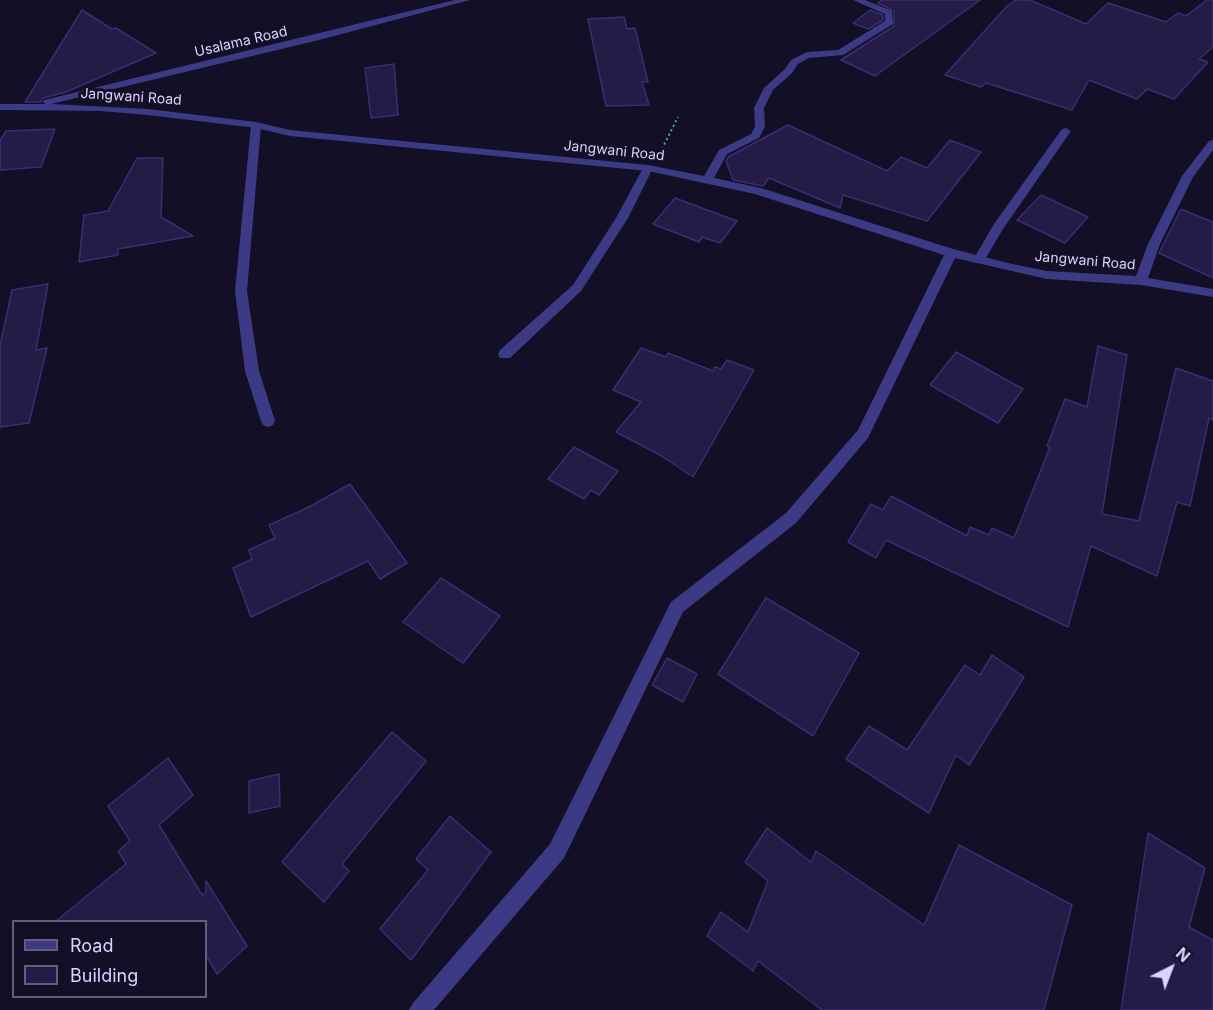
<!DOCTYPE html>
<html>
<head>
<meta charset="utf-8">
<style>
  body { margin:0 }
  #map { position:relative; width:1213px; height:1010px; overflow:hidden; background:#130f26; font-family:Inter,sans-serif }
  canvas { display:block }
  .legend { position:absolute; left:12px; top:920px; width:195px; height:78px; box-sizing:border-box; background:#130f26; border:2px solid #625e7d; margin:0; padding:8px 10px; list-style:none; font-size:18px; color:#d9d4ff }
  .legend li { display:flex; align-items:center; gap:12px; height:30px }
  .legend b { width:30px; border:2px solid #625e7d }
  .north { position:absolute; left:1141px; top:938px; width:60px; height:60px; -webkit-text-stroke:4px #130f26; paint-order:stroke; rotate:42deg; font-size:16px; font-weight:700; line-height:24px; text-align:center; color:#d9d4ff }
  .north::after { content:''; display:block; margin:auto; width:21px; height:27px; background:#d9d4ff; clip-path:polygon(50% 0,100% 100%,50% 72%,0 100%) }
</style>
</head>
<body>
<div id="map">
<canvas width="1213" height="1010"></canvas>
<ul class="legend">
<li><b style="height:8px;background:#3d3a85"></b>Road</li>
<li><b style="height:16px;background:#241b47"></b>Building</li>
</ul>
<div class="north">N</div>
</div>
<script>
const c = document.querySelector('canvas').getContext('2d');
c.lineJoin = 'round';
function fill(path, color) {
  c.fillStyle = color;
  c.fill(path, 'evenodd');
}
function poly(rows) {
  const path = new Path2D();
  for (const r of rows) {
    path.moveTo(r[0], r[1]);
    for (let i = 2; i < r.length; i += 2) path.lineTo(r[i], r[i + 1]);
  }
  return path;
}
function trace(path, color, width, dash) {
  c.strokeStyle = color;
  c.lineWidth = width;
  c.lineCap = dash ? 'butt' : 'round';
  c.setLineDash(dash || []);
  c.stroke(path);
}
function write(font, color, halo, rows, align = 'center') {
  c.font = font + ' Inter,sans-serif';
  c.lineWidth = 6;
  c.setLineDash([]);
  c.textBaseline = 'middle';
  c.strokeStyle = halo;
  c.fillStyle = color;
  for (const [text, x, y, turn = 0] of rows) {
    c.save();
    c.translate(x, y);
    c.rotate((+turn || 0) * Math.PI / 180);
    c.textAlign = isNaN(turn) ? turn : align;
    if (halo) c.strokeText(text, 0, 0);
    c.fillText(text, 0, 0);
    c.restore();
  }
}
const building = poly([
  [882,0,980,0,875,76,841,60,894,26,894,11,878,3,882,0],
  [1016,0,1030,0,1086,24,1108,3,1166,22,1178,13,1186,16,1207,0,1213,0,1213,47,1199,59,1208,62,1174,99,1147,89,1137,99,1089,80,1072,110,986,83,981,87,945,75,1007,6,1016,0],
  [82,10,112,29,116,28,156,53,66,92,43,98,41,102,25,102,82,10],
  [870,10,883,15,883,20,868,29,853,23,870,10],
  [624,17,627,29,635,28,648,82,642,82,649,105,606,106,588,19,624,17],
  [394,64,398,115,371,118,365,68,394,64],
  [788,125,887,171,901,157,927,168,950,140,981,152,927,221,843,195,840,208,769,178,763,186,733,180,726,161,728,157,788,125],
  [55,129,41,167,0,170,0,141,6,131,55,129],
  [137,158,163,158,161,217,193,236,118,249,118,255,79,262,84,215,108,211,137,158],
  [1041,195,1088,217,1065,243,1017,220,1041,195],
  [675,198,737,221,720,243,702,237,699,242,653,224,675,198],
  [1181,209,1213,222,1213,278,1159,253,1181,209],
  [48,284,36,350,47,348,29,423,0,427,0,346,12,290,48,284],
  [1098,346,1127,355,1102,514,1139,521,1176,368,1213,381,1213,420,1209,418,1190,506,1177,502,1157,576,1091,546,1068,627,886,540,876,558,848,542,871,504,883,510,891,496,967,536,970,527,989,535,992,528,1014,538,1050,447,1047,446,1065,399,1087,407,1098,346],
  [641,348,666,357,668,353,713,371,715,367,721,369,727,360,754,370,693,477,660,455,616,432,641,402,613,390,641,348],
  [956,352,1023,389,998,423,930,385,956,352],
  [574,447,618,471,599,495,591,490,584,499,548,479,574,447],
  [350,484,407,563,380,579,368,561,251,617,233,568,252,559,249,550,275,538,269,525,309,507,350,484],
  [441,578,500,616,463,663,403,622,441,578],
  [766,598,859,653,813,736,718,674,766,598],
  [992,655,1024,677,969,765,956,755,929,813,846,759,869,726,907,750,965,665,980,675,992,655],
  [667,658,697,674,683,702,652,685,667,658],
  [392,732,426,761,342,864,349,871,324,902,282,862,392,732],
  [168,758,193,795,159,825,202,895,206,892,206,881,247,946,217,974,206,955,206,921,56,921,126,864,118,851,130,841,108,806,168,758],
  [279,774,280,806,249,813,249,781,279,774],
  [450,816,491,852,411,960,380,929,428,870,416,859,450,816],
  [767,828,811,862,816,851,924,925,959,845,1072,905,1044,1010,822,1010,758,961,753,971,707,936,721,912,748,932,768,881,745,862,767,828],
  [1148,833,1205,868,1189,927,1213,940,1213,1010,1121,1010,1148,833]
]);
const path = poly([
  [662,149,678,117]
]);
const lane = poly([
  [256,122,261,125,247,291,259,371,275,421,273,425,268,427,263,425,261,421,245,371,235,291,251,125,256,122],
  [1066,128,1071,131,1003,229,983,263,975,263,973,260,994,224,1062,129,1066,128],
  [648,165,653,168,628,218,581,291,510,358,500,358,498,354,500,350,573,285,616,218,643,168,648,165]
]);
const street = poly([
  [455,0,470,0,319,40,51,104,148,109,256,122,290,130,648,165,704,176,719,150,751,134,755,127,754,108,764,88,785,69,791,60,807,52,838,50,885,21,885,14,853,0,865,0,892,11,893,24,843,55,809,58,798,64,792,73,773,90,764,108,765,127,759,138,727,154,714,178,761,188,953,249,1012,264,1047,271,1136,276,1148,244,1182,176,1209,141,1213,140,1213,150,1193,177,1160,244,1148,278,1213,289,1213,297,1141,285,1047,279,955,258,868,438,796,523,683,612,564,858,434,1010,409,1010,413,1003,550,844,671,602,786,513,858,430,944,255,755,194,648,171,290,136,256,128,148,115,100,111,0,110,0,104,45,104,43,102,44,100,455,0]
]);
const farStreetnames = [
  ["Usalama Road",241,42,-13],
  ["Jangwani Road",131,97,4],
  ["Jangwani Road",614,151,6],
  ["Jangwani Road",1085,261,5]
];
fill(building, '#241b47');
trace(building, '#3b2d73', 1.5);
trace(path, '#2fb8b0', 2, [2, 3]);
fill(lane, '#3d3a85');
fill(street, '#3d3a85');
write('14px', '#d9d4ff', '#130f26', farStreetnames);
</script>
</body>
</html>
